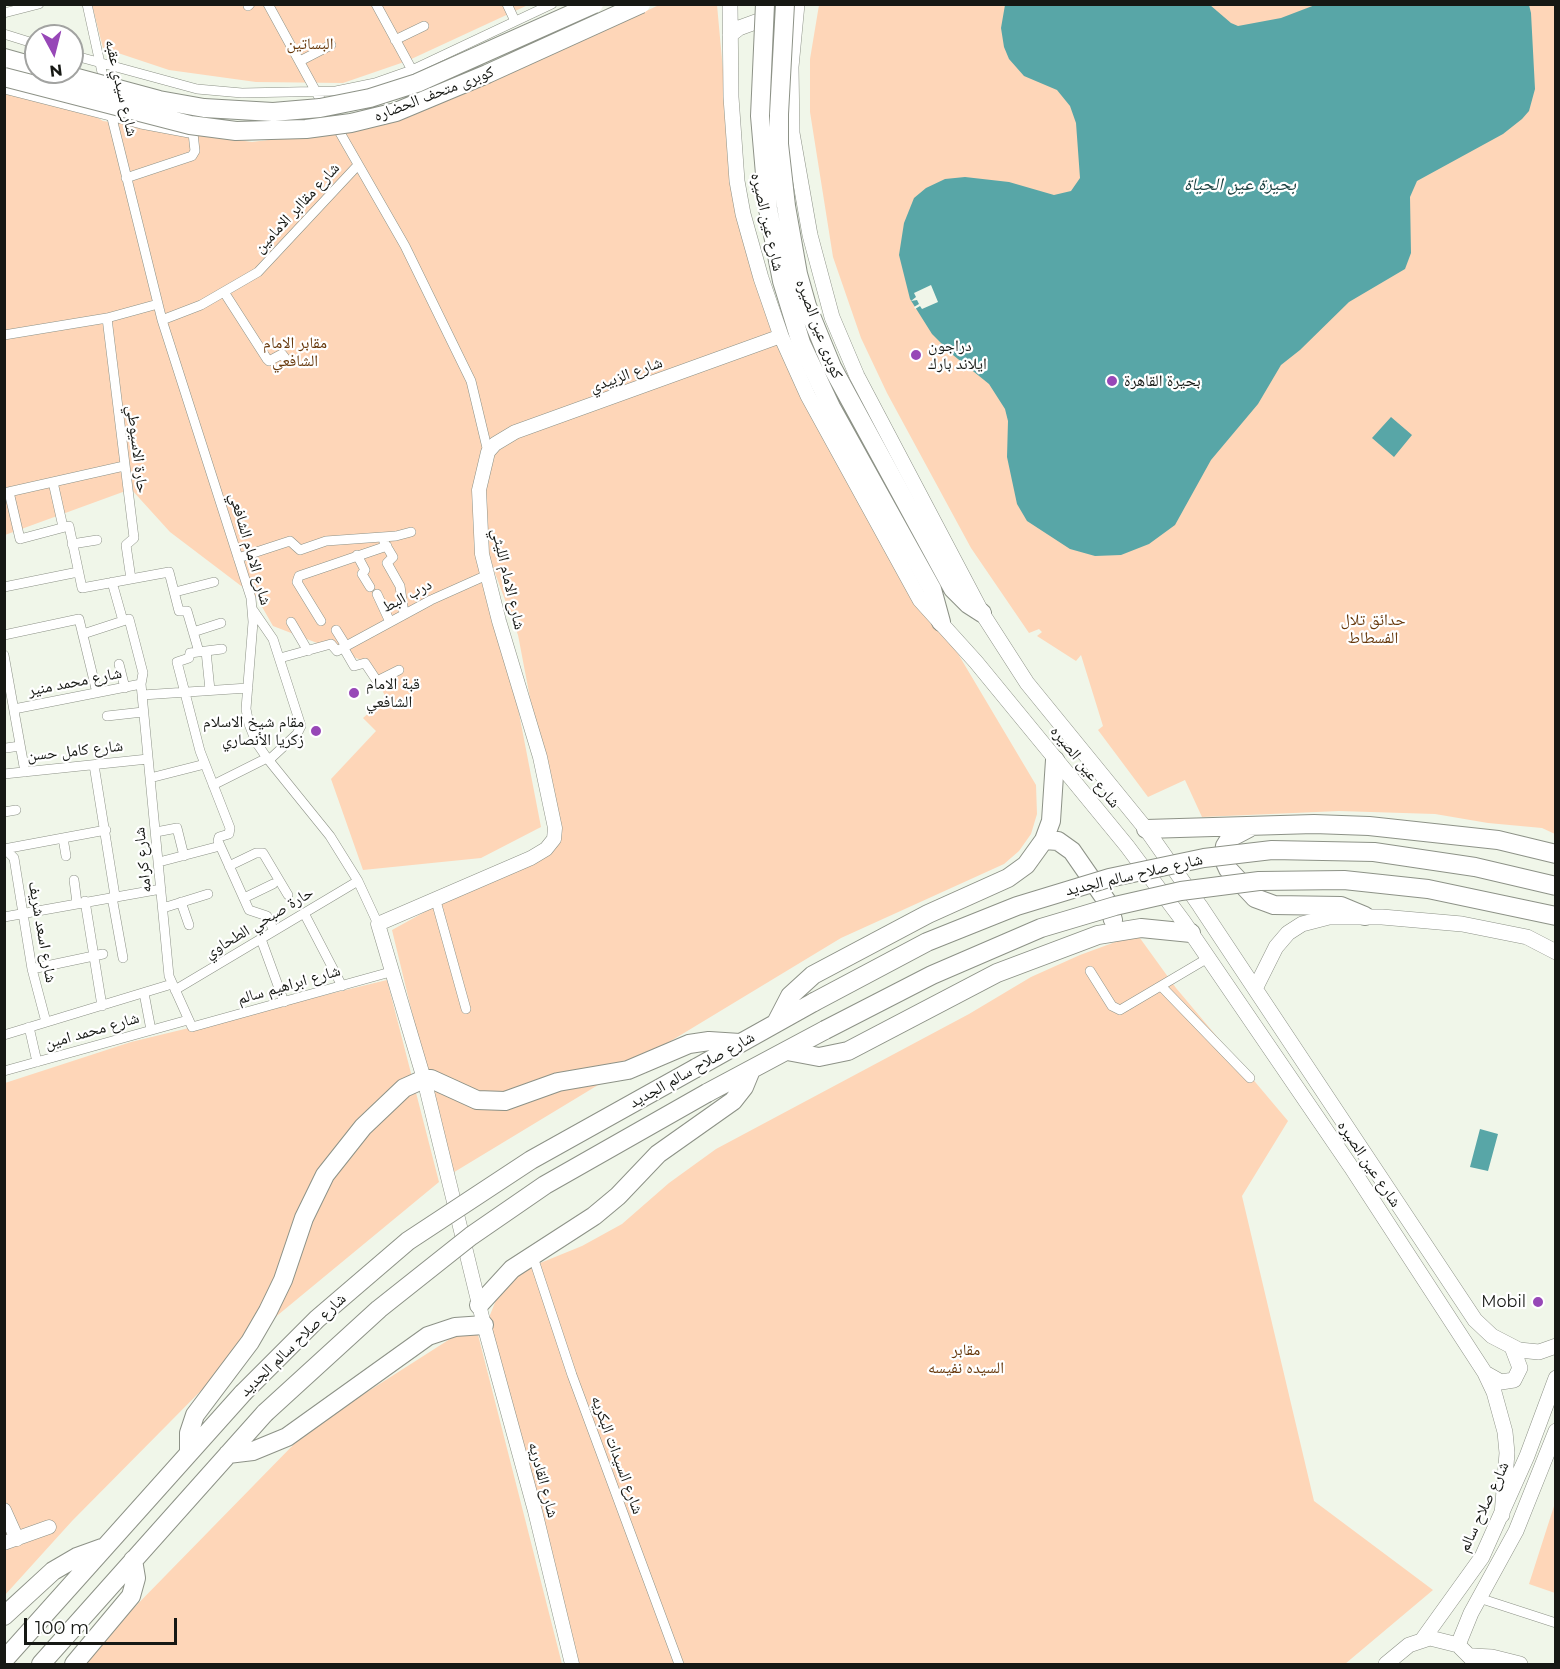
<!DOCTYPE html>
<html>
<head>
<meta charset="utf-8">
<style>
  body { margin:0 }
  #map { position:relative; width:1560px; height:1669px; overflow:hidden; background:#f0f6e9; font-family:Montserrat,sans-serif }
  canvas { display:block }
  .frame { position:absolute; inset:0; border:6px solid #161814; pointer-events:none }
  .north { position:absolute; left:24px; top:24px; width:60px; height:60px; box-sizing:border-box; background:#fff; border:2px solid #a2a3a1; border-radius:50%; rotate:173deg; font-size:16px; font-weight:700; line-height:24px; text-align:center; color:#161814 }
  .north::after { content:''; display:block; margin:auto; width:21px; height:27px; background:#9747b7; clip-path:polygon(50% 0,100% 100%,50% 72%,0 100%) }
  .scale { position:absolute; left:24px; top:1618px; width:153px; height:27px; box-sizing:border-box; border:3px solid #161814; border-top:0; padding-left:8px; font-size:18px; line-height:21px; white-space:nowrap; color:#161814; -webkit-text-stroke:4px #fff; paint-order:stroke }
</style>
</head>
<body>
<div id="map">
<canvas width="1560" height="1669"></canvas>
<div class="frame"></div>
<div class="north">N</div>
<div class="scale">100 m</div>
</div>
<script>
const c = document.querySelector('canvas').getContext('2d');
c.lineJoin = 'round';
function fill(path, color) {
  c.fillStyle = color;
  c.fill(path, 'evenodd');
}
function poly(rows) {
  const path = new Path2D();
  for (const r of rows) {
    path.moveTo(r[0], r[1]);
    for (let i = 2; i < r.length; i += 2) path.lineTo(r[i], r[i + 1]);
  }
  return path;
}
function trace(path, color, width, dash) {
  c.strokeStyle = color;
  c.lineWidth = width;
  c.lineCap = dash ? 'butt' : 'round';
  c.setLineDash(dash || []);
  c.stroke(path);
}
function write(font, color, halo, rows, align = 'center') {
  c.font = font + ' Montserrat,"Noto Naskh Arabic",sans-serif';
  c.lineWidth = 4.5;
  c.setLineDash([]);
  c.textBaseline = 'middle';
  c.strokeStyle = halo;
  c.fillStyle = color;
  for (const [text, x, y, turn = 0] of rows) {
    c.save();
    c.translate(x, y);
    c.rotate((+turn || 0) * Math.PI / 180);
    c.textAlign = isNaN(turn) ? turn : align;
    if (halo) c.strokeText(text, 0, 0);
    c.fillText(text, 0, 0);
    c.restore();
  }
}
const green = poly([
  [92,5,528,5,407,61,343,83,256,82,169,70,103,48],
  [659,5,717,5,725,92,772,332,503,433,474,481,541,827,481,858,363,870,331,779,376,731,363,718,386,698,369,663,273,626,257,598,170,532,131,489,5,535,5,84,72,102,103,121,252,142,324,133,629,19],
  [819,5,1555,5,1555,834,1542,828,1488,823,1435,814,1339,811,1202,817,1185,780,1148,797,1098,730,1103,726,1081,655,1076,661,1037,636,1042,632,1039,629,1029,633,971,548,887,393,861,338,833,257,810,112,810,59],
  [780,342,806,398,1036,785,1037,814,1031,834,1019,851,1004,864,841,938,451,1174,392,930,557,839,518,635,485,546,480,503,493,451,506,440],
  [1137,934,1176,988,1288,1121,1242,1196,1314,1501,1433,1590,1345,1664,578,1664,488,1320,496,1300,510,1282,528,1268,582,1246,622,1224,669,1183,716,1149,969,1014,1031,977,1080,955],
  [387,980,439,1182,267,1324,72,1521,5,1595,5,1083,131,1042],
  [475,1323,562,1664,79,1664,298,1440,331,1415],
  [1555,1503,1555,1593,1529,1584]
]);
const water = poly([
  [1005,5,1210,5,1231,23,1238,26,1281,18,1315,5,1529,5,1531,13,1535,89,1529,111,1522,119,1503,134,1417,181,1410,197,1411,253,1405,269,1349,302,1300,350,1281,365,1258,404,1211,460,1175,525,1149,544,1121,555,1095,556,1070,549,1027,521,1017,504,1007,457,1008,421,1005,409,989,384,953,355,932,334,910,299,899,255,904,223,914,198,926,188,945,179,965,177,1009,182,1054,195,1071,191,1080,178,1076,123,1070,106,1057,90,1024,76,1009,59,1004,47,1001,28],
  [1391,417,1412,435,1394,457,1372,438],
  [1480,1129,1498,1134,1488,1171,1470,1167]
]);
const pier = poly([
  [931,285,938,302,922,309,920,306,915,309,914,307,919,304,917,300,911,301,916,297,914,293]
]);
const street = poly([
  [87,4,105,86],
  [268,4,326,110],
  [376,4,412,70],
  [507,4,515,21],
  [248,6,250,4],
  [4,13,39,4],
  [4,34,36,44],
  [395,40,424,26],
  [72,55,197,89,242,93,336,91,375,83,412,70,552,4],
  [300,61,331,45],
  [4,89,141,124,189,133],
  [108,102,162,320,251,598,253,622,246,709,249,724,256,742,267,758,330,836,358,881,378,924],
  [335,124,405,246,471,381,488,452],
  [126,178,192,156,195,151,193,133],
  [224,292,267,359,269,361,282,354,289,363],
  [107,318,134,538,126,545,131,579],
  [162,320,201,305,258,272,358,165],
  [4,335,107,318,158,304],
  [53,482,63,527],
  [9,492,20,539,69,526,82,588,169,572,179,611,187,611,199,652],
  [4,493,124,466],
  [384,542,393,557,387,563,400,586,404,614],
  [72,544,97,540],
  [357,555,365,570,362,574,370,587],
  [238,558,290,541,300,550,326,541,396,536,411,532],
  [112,582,123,621],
  [4,587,78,572],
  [175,592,214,582],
  [377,594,390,622],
  [253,610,273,639,301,726,297,734,269,760],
  [321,621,297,582,299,576,387,546],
  [291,622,308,651],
  [336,630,346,646],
  [193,632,221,623],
  [83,634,129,619,143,673,141,684,169,976,192,1027,394,971],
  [4,635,79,619,97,693],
  [343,647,354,666,365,663,377,681,399,670],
  [222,649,190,653,189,658,177,662,200,751,230,828,229,834,219,837,218,841,249,910,267,916,274,931],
  [206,651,210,690],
  [4,655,25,772],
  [280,658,331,644,337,651,431,600,487,575],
  [119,664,125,688],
  [142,695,248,688],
  [14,709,141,684],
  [107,716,143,712],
  [6,748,20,746],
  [94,765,115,896],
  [4,774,148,759],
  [150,778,205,764],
  [213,785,267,758],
  [4,812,16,810],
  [156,832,177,828,184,856],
  [63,838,66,856],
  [4,848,14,858,32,969,46,1022],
  [4,849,106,830],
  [159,862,220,846],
  [229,866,256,853,263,853,288,895],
  [74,880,77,903],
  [112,897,123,958],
  [244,898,273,884],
  [85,901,102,1006],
  [436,901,466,1009],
  [181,902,189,925],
  [163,908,208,894],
  [304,913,342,986],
  [4,917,161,889],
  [261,939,284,1002],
  [32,969,103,954],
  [1090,971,1112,1006,1120,1010,1208,958],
  [1161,986,1250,1078],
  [175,990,358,881],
  [144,993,151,1030],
  [29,1027,37,1062],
  [4,1035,172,984],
  [4,1071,188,1020],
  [532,1254,572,1375,679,1664],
  [1479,1598,1556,1623]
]);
const secondary = poly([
  [4,1510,17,1539],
  [4,1543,49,1527],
  [572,1664,535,1511,484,1325,424,1079,378,924,531,858,546,849,554,839,555,828,540,757,499,621,482,554,479,490,488,452,495,444,515,432,781,336]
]);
const primary = poly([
  [730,4,731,97,737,181,743,214,761,278,781,336,808,396,920,600,976,662,1127,846,1183,921,1351,1167,1485,1373,1494,1392,1505,1432,1507,1453,1502,1515],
  [797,4,791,67,792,133,810,235,832,317,857,376,982,613,1027,683,1146,829,1200,906,1475,1320,1492,1336,1519,1350,1539,1352,1556,1346],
  [730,35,739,28,761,20,773,21,793,29],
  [1255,989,1276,947,1288,933,1302,924,1329,917,1382,917,1462,924,1527,937,1556,952],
  [1485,1373,1501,1382,1514,1380,1520,1368,1512,1347],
  [1423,1639,1482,1557,1527,1456,1556,1378],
  [1458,1645,1471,1613,1516,1531,1556,1431],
  [1472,1656,1492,1657,1520,1664],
  [1386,1664,1409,1645,1430,1638,1458,1645,1477,1664]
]);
const highway = poly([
  [4,58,36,67],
  [786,206,798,274,807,306,832,367,953,589,968,604,982,613],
  [768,209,782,281,801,343,831,407,932,589,941,622],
  [1249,828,1230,838,1225,846,1223,858,1228,869,1255,898,1274,905,1341,906,1365,916],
  [1146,829,1314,824,1369,826,1498,840,1556,854],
  [1044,840,1058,841,1072,851,1108,903,1113,920],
  [776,1023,790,996,813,975,928,914,1008,878,1026,865,1044,840,1051,821,1055,760],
  [787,1051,819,1057,848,1051,997,973,1098,935,1141,928,1191,933],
  [696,1068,814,1002],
  [707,1093,825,1030],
  [479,1305,512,1269,594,1216,618,1196,658,1154,733,1101,744,1087,751,1070],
  [189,1453,189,1433,195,1415,250,1342,268,1311,283,1280,304,1218,325,1175,363,1127,404,1088,424,1079,431,1079,477,1100,505,1101,558,1082,628,1070,689,1044,709,1041,740,1043],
  [228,1454,253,1451,287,1437,428,1336,455,1327,484,1325],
  [4,1616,53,1571,77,1557,102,1548],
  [4,1660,243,1393],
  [41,1664,265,1413],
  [74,1664,131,1596,136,1578,133,1560]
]);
const highwayBridge = poly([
  [765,4,760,116,768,209],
  [785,4,779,114,779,144,786,206],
  [55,72,159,100,204,108,273,112,320,108,370,98,417,83,594,4],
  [4,77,190,125,236,131,306,129,351,123,396,112,487,74,641,4],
  [814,1002,927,942,1017,906,1109,878,1204,858,1272,850,1374,852,1475,867,1556,886],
  [825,1030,932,975,1041,928,1115,906,1181,891,1259,881,1344,880,1428,889,1556,916],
  [243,1393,317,1319,408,1241,531,1160,696,1068],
  [265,1413,379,1309,471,1236,545,1185,707,1093]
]);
const markers = [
  [916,355,6,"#9747b7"],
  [1112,381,6,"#9747b7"],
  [354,693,6,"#9747b7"],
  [316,731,6,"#9747b7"],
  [1538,1302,6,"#9747b7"]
];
const parkNames = [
  ["البساتين",310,44],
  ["مقابر الامام",295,343],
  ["الشافعي",295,361],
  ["حدائق تلال",1373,620],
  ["الفسطاط",1373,638],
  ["مقابر",966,1350],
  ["السيده نفيسه",966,1368]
];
const streetNames = [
  ["شارع سيدي عقبه",121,88,77],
  ["كوبرى متحف الحضاره",434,94,-21],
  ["شارع مقاابر الامامين",297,208,-47],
  ["شارع عين الصيره",767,222,77],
  ["كوبرى عين الصيره",819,329,69],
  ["شارع الزبيدي",626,375,-20],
  ["حارة الاسيوطي",137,449,83],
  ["شارع الامام الشافعي",250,549,74],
  ["شارع الامام الليثي",508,579,77],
  ["درب البط",407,596,-28],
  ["شارع محمد منير",75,682,-11],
  ["شارع كامل حسن",75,751,-6],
  ["شارع عين الصيره",1085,767,51],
  ["شارع كرامه",143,860,-96],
  ["شارع صلاح سالم الجديد",1134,875,-13],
  ["حارة صبحي الطحاوي",259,923,-31],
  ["شارع اسعد شريف",42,932,80],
  ["شارع ابراهيم سالم",289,985,-16],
  ["شارع محمد امين",92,1031,-16],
  ["شارع صلاح سالم الجديد",692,1070,-29],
  ["شارع عين الصيره",1369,1164,56],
  ["شارع صلاح سالم الجديد",293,1345,-44],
  ["شارع السيدات البكريه",617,1455,70],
  ["شارع القادريه",543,1480,75],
  ["شارع صلاح سالم",1484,1507,-65]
];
const poiNames = [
  ["دراجون",928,346],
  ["ايلاند بارك",928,364],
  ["بحيرة القاهرة",1124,381],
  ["قبة الامام",366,684],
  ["الشافعي",366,702],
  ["مقام شيخ الاسلام",304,722,"right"],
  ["زكريا الأنصاري",304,740,"right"],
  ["Mobil",1526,1302,"right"]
];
const waterNames = [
  ["بحيرة عين الحياة",1240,185]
];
fill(green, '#fed6b8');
fill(water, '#58a6a7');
fill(pier, '#f0f6e9');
trace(street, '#8d9287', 10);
trace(secondary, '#8d9287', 15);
trace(primary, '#8d9287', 16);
trace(highway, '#8d9287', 20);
trace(street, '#fff', 9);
trace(secondary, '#fff', 14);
trace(primary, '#fff', 15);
trace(highway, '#fff', 18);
trace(highwayBridge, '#8d9287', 20, []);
trace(highwayBridge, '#fff', 18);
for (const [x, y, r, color] of markers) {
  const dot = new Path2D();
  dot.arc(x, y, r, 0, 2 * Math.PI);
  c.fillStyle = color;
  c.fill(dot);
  trace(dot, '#fff', 2);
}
write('16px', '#67380b', '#fff', parkNames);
write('16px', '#161814', '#fff', streetNames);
write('16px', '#161814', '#fff', poiNames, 'left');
write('italic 18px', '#1b4141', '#fff', waterNames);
</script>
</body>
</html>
